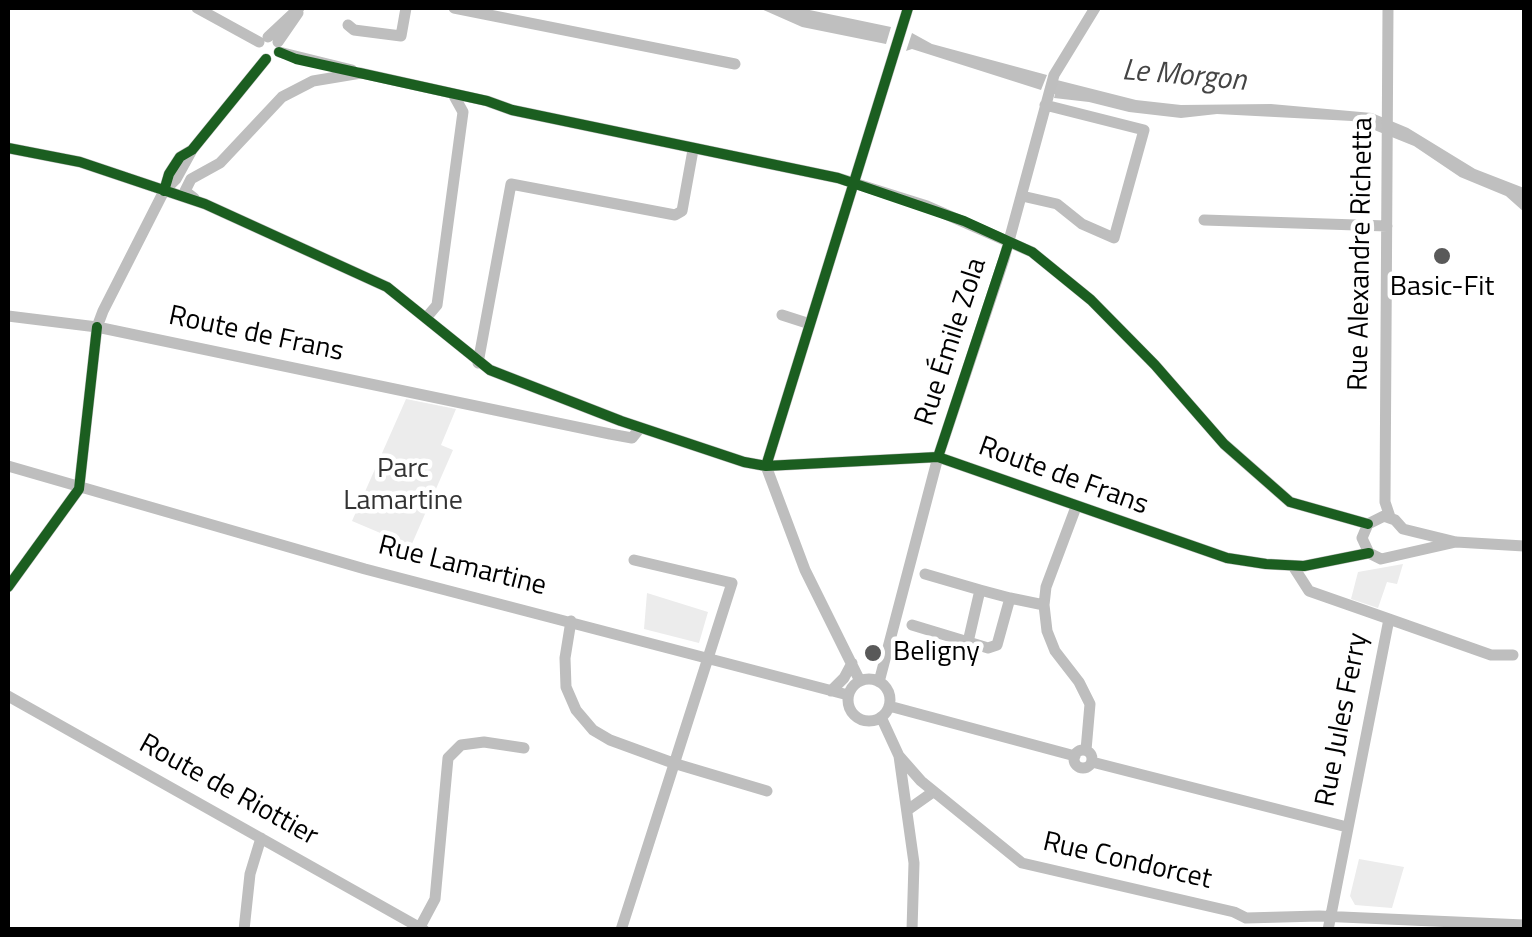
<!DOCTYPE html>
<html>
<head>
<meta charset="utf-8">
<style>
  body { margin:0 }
  #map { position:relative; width:1532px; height:937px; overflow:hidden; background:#fff; font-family:"Titillium Web",sans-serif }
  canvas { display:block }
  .frame { position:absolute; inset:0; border:10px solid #000; pointer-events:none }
</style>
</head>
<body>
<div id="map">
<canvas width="1532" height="937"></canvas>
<div class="frame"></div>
</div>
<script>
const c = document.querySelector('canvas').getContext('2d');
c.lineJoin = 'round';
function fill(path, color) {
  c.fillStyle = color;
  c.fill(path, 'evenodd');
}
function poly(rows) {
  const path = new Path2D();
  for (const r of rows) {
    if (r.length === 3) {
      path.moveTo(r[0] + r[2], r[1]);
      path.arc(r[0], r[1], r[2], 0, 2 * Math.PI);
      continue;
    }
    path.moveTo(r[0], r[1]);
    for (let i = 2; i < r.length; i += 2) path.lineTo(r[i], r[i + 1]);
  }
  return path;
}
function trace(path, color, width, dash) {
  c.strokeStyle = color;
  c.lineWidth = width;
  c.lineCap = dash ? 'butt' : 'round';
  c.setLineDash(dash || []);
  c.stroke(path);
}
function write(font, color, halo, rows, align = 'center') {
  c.font = font + ' "Titillium Web",sans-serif';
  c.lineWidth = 9;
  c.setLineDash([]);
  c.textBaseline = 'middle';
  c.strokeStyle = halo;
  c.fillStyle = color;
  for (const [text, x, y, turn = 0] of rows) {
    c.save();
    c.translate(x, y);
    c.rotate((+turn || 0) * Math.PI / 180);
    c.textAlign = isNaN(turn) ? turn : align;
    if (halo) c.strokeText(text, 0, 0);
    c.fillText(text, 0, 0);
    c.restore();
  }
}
const green = poly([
  [406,399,456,409,441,445,453,450,411,546,352,521],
  [1403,564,1397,584,1387,582,1378,608,1351,599,1358,572],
  [647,593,708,612,699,643,644,629],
  [1359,859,1404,867,1392,908,1355,905,1350,896]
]);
const water = poly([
  [759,8,800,8,891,27,886,44,802,27],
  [912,33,932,44,1047,75,1041,90,912,49,906,51],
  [1053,79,1136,100,1181,105,1271,104,1372,113,1408,128,1475,169,1524,188,1524,212,1506,196,1460,177,1414,146,1352,121,1217,114,1181,118,1129,112,1089,102,1054,98,1055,94,1049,93]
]);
const minor = poly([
  [197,8,259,42],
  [454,8,735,64],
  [1388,8,1385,502,1390,517],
  [348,25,354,30,401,36,406,8],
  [268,37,299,8],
  [278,42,298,13],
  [279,52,352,70],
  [8,148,80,162,205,204,387,287,490,370,621,421,744,462,766,466,938,457,1227,558,1266,564,1304,566,1369,553],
  [167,188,176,179,192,150,266,59],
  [1022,196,1057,204,1082,224,1114,238,1144,130,1045,105],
  [194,198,185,191,191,179,220,163,282,97,313,81,361,73,487,101,512,110,838,178,927,206,1032,252,1091,300,1155,365,1224,444,1290,502,1368,524],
  [1204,220,1387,226],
  [782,315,810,324],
  [8,316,97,327,610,434,632,438,640,428],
  [426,318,437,305,463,112,453,94],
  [478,363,511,184,675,215,682,211,693,150],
  [8,466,365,569,848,695],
  [1076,507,1046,587,1044,605,1047,631,1055,651,1079,682,1090,704,1086,750],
  [1456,542,1381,559,1369,553,1362,538,1368,524,1384,516,1395,520,1403,529,1456,542,1524,546],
  [1293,566,1309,591,1389,619,1328,930],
  [925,574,980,590,968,642],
  [8,587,79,489,97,327,103,311,164,191,169,174,180,157,192,150],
  [980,590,1010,598],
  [1389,619,1491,655,1513,655],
  [571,621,565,658,566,687,576,710,593,730,610,740,673,763,767,791],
  [912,625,988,648,997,645,1010,598,1044,605],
  [869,700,21],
  [860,681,805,570,766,466,908,8],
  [879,682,938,457,1004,259,1054,75,1095,8],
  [831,691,844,678,852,663],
  [8,696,424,930],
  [889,706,1075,756],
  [881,717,899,756,921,781,1022,863,1234,912,1246,918,1319,916,1524,925],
  [1083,759,9],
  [899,756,914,863,912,930],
  [1092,762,1347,827],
  [909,809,933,792],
  [420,927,435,899,448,758,461,745,484,742,524,748],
  [244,930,250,874,261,838],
  [621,930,732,583,634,560]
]);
const cycleway = poly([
  [279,52,296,59,487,101,512,110,838,178,964,221,1032,252,1091,300,1155,365,1224,444,1290,502,1368,524],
  [8,148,80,162,205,204,387,287,490,370,621,421,744,462,766,466,938,457,1227,558,1266,564,1304,566,1369,553],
  [164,191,169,174,180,157,192,150,266,59],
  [938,457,1009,242],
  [766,466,908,8],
  [8,587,79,489,97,327]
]);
const markers = [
  [1442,256,10,"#595959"],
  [873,653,10,"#595959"]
];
const streetNames = [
  ["Rue Alexandre Richetta",1362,254,-89],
  ["Route de Frans",256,335,12],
  ["Rue Émile Zola",952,342,-72],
  ["Route de Frans",1063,477,20],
  ["Rue Lamartine",462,567,14],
  ["Rue Jules Ferry",1343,720,-79],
  ["Route de Riottier",228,791,29],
  ["Rue Condorcet",1127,862,13]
];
const poiNames = [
  ["Basic-Fit",1442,288],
  ["Beligny",893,653,"left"]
];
const parkNames = [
  ["Parc",403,470],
  ["Lamartine",403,502]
];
const waterNames = [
  ["Le Morgon",1184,77,5]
];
fill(green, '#ececec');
fill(water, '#bfbfbf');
trace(minor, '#bebebe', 11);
trace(cycleway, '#1b5e20', 10);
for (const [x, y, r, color] of markers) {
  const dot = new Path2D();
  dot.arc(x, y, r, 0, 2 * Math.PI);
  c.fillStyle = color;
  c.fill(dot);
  trace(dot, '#fff', 4);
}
write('28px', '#000', '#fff', streetNames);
write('28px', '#000', '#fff', poiNames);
write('28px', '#333', '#fff', parkNames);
write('italic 30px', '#444', '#fff', waterNames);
</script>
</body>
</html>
